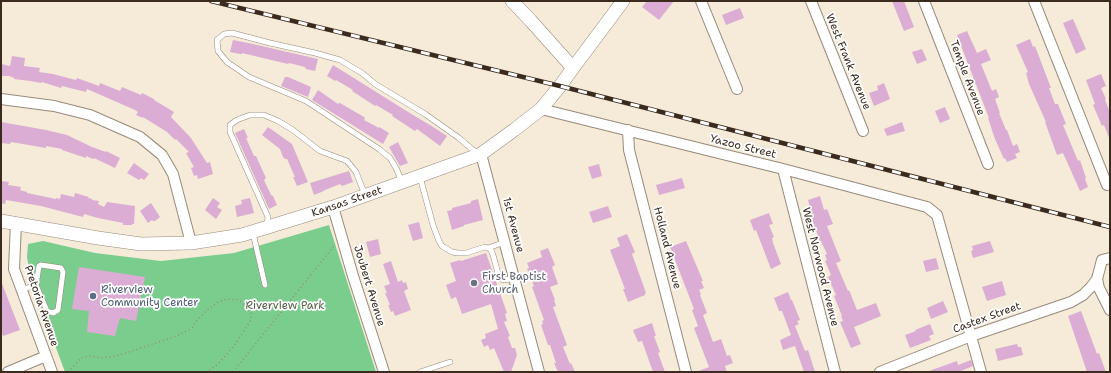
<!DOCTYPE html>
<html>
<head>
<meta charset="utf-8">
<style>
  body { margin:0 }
  #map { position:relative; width:1111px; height:373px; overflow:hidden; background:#f5ebd8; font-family:"Shantell Sans",sans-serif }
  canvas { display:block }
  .frame { position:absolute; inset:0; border:2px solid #3b2a1e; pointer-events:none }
</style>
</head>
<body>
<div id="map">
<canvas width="1111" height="373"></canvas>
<div class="frame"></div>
</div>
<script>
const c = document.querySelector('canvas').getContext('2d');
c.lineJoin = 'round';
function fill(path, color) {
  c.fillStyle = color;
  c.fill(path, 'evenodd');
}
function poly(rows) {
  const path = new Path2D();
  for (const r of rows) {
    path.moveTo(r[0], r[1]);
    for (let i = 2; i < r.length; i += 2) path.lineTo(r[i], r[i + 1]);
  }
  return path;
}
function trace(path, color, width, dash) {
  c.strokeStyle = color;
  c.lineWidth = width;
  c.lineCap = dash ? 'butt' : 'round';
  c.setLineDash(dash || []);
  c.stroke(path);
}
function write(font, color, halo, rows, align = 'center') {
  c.font = font + ' "Shantell Sans",sans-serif';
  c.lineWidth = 3.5;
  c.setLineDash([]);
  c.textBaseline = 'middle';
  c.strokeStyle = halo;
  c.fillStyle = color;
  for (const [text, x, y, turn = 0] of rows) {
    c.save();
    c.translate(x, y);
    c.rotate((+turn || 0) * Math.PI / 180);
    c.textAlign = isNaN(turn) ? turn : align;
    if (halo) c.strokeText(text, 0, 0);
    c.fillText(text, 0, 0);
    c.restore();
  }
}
const green = poly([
  [329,225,376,372,65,372,31,280,27,257,28,244,43,241,95,253,161,261,234,253]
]);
const building = poly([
  [647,1,674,1,659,20,642,7],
  [892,1,904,1,914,27,904,31],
  [740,8,744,18,726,25,722,15],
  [1073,19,1086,49,1076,54,1063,23],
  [967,31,977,53,986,49,991,60,981,64,992,91,996,89,999,97,995,99,1000,113,999,113,1006,130,1007,130,1013,146,1017,144,1020,152,1015,154,1017,158,1007,162,1005,158,1004,159,995,139,988,118,989,118,958,38,957,35],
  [1030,39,1033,47,1035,46,1051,88,1049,88,1055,104,1058,104,1066,124,1063,125,1078,161,1080,160,1086,178,1085,179,1088,187,1080,191,1063,153,1057,155,1045,122,1046,122,1029,84,1026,73,1028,72,1016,45],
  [233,40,253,44,318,59,315,71,306,69,305,67,289,63,288,64,242,53,242,54,240,54,230,52],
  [922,49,927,60,917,64,912,52],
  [12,56,25,58,24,66,40,68,39,72,53,74,72,79,76,80,77,78,99,86,100,83,120,91,122,87,141,95,142,93,154,99,154,100,174,112,171,117,191,138,207,163,210,162,213,174,198,179,197,175,194,176,191,168,194,167,186,153,189,152,176,139,175,140,167,132,143,117,143,118,136,115,138,112,135,110,87,89,86,92,62,86,61,88,42,82,41,83,30,81,14,79,14,78,9,76,1,76,1,64,10,66],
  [333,65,413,115,430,125,447,136,440,146,417,129,415,131,392,116,393,115,376,105,375,106,372,104,352,91,353,90,336,80,335,81,327,76],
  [1101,74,1106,86,1101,88,1106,99,1105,100,1110,112,1110,140,1104,125,1102,126,1093,105,1095,104,1086,80],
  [285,77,288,77,311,87,308,97,281,86],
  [884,83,890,99,874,106,869,93,878,90,877,86],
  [318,90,338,104,339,103,340,103,364,117,365,118,364,120,379,128,379,127,381,128,389,133,383,144,312,100],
  [945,107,950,119,940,123,935,111],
  [1,122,46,130,67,135,92,147,106,152,106,151,120,158,115,168,94,158,93,159,86,156,86,158,62,150,62,149,46,146,46,148,11,142,10,144,1,143],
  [902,122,905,131,887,136,884,129],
  [268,127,292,144,308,182,297,186,293,177,295,177,287,159,285,159,283,157,280,149,262,135],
  [244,129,248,138,246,138,254,156,256,156,266,178,264,180,271,195,273,196,277,205,269,209,235,133],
  [398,142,408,163,400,166,389,147],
  [134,163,149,174,144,180,141,178,139,180,127,173],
  [599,164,602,176,592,179,588,167],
  [349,171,353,182,342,186,340,184,325,190,323,191,324,191,314,195,310,183],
  [682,178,685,188,659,195,656,185],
  [1,181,9,182,8,185,21,187,20,190,27,192,27,193,56,199,56,198,60,199,61,194,74,197,75,193,89,197,88,198,92,199,92,200,99,201,98,204,104,207,107,202,135,206,134,224,132,224,132,225,123,225,123,223,98,218,84,214,83,217,41,206,6,200,5,204,1,203],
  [820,196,824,210,827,209,833,224,827,226,841,261,836,263,848,291,849,290,857,310,876,303,881,316,854,327,861,344,851,348,840,322,843,321,841,316,842,316,834,296,836,295,828,277,831,275,825,261,827,260,825,255,827,254,821,241,820,242,808,207,810,207,808,200],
  [213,198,220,203,217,207,222,210,216,219,205,210],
  [250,198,254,213,237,217,235,206,242,204,241,200],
  [478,199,483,220,464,225,464,226,452,230,447,211,452,210,452,208,471,203,471,201],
  [151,203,160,217,155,221,153,221,152,220,148,223,140,211],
  [608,206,612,217,593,223,589,212],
  [769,213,773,224,769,225,774,237,772,238,773,243,781,264,771,269,756,230,754,231,750,220],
  [419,222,423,238,413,241,408,225],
  [627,234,635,252,632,254,646,293,645,293,645,295,628,302,623,289,625,289,610,250,620,246,617,238],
  [378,239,381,254,370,257,366,242],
  [686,241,703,281,701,281,704,288,699,290,701,294,700,295,707,313,703,315,713,342,721,339,727,356,730,355,733,363,725,366,727,372,696,372,709,367,694,328,698,326,692,310,694,309,670,247],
  [990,241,994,252,973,258,971,251,973,250,972,246],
  [548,248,555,265,552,267,558,284,550,287,555,300,554,300,556,306,553,307,567,345,563,347,570,364,571,363,575,372,558,372,554,363,556,363,550,345,548,345,541,325,543,324,542,321,544,320,532,287,534,286,527,269,529,268,527,263,542,257,540,251],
  [486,253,507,313,505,314,507,321,504,322,510,336,508,337,512,348,515,348,517,355,511,372,504,372,494,348,490,350,488,345,484,347,481,340,486,338,485,334,498,329,491,304,462,314,456,297,451,299,446,285,456,281,450,263,460,260,461,261],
  [936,258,939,269,926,272,923,261],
  [391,261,398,282,402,280,403,283,406,282,408,289,404,291,411,310,395,316,393,311,391,312,388,305,390,305,385,293,387,293,384,286,390,284,383,264],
  [79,267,145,277,136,321,120,318,115,336,87,332,89,311,72,309],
  [1,281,20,330,3,336,1,331],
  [1002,281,1006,295,987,301,982,287],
  [788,292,791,300,792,300,800,320,797,321,799,324,795,326,805,351,808,350,815,372,804,372,795,346,783,350,780,340,791,335,782,311,779,311,774,298],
  [943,301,948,312,931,319,927,308],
  [1081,311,1097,354,1099,353,1106,372,1087,372,1068,316],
  [652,323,656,336,654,336,660,352,658,353,665,372,653,372,642,341,638,342,633,330],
  [930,324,934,334,929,336,931,340,910,348,905,335,916,331,915,330],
  [1017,344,1018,347,1021,347,1023,355,998,361,995,349],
  [971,360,973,366,961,371,961,372,929,372,929,371,957,361,958,365]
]);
const path = poly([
  [68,372,81,358,91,356,102,358,115,356,129,352,179,335,192,328,197,320,206,311,218,302,228,299,239,300,245,305,251,313,251,320,234,346,218,364,207,372],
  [233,372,334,246]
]);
const service = poly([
  [420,177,433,225,439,241,442,246,452,252,458,253,466,253,485,247,488,248,491,250,493,255,499,277,501,279,505,280,514,278],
  [402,182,396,168,390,158,379,149,306,101,249,77,227,62,218,51,217,40,224,34,232,33,270,43,315,53,340,60,362,73,375,84,425,114,459,138,473,150,479,153],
  [267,226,268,217,230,132,230,125,237,120,250,115,264,115,278,121,293,130,320,151,347,161,356,172,365,195],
  [253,233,265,285],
  [488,248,505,242],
  [21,290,36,285,39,266,41,265,61,268,63,272,58,310,53,313,47,311,36,285],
  [420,372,450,362]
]);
const minor = poly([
  [701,1,737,89],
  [811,1,863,131],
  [924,1,988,164],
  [1034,1,1107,185],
  [1,99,54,106,90,115,140,137,162,155,173,174,191,243],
  [541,109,783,169,927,207,937,215,981,372],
  [628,130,629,150,686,372],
  [481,154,539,372],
  [783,169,835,372],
  [333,207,353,276,384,372],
  [16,223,14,269,52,372],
  [1110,258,1102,260,1097,279,1099,288,1110,310],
  [8,372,46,356],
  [880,372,971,336,1071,302,1083,295,1091,287,1097,279]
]);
const tertiary = poly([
  [512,1,531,21,573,68],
  [1,221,98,238,141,244,191,243,242,235,333,207,481,154,514,130,541,109,560,86,573,68,623,1]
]);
const rail = poly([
  [211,1,560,86,1110,227]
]);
const markers = [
  [474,283,4,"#6b7280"],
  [93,296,4,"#5c6f8a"]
];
const streetNames = [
  ["West Frank Avenue",848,62,68],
  ["Temple Avenue",967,78,69],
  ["Yazoo Street",743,147,14],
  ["Kansas Street",347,202,-19],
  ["1st Avenue",513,225,75],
  ["Holland Avenue",667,248,76],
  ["West Norwood Avenue",820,267,76],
  ["Joubert Avenue",369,286,73],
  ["Pretoria Avenue",41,306,71],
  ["Castex Street",987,318,-20]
];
const worshipNames = [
  ["First Baptist",482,277],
  ["Church",482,290]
];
const serviceNames = [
  ["Riverview",101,290],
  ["Community Center",101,303]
];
const parkNames = [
  ["Riverview Park",285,306]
];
fill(green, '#7bcd8e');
fill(building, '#dbadd5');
trace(service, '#988a7b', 6);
trace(minor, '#988a7b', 12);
trace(tertiary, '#988a7b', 14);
trace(path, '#988a7b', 1.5, [1, 3]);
trace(service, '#fff', 5);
trace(minor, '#fff', 10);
trace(tertiary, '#fff', 13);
trace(rail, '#3b2a1e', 4.5);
trace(rail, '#fff', 3, [9]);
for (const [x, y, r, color] of markers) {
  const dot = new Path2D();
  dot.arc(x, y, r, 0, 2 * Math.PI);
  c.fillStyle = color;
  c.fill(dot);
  trace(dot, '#fff', 1.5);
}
write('11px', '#3b2a1e', '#fff', streetNames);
write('11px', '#5b616d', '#fff', worshipNames, 'left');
write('11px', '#4e5e75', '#fff', serviceNames, 'left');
write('11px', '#516345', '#fff', parkNames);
</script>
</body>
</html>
